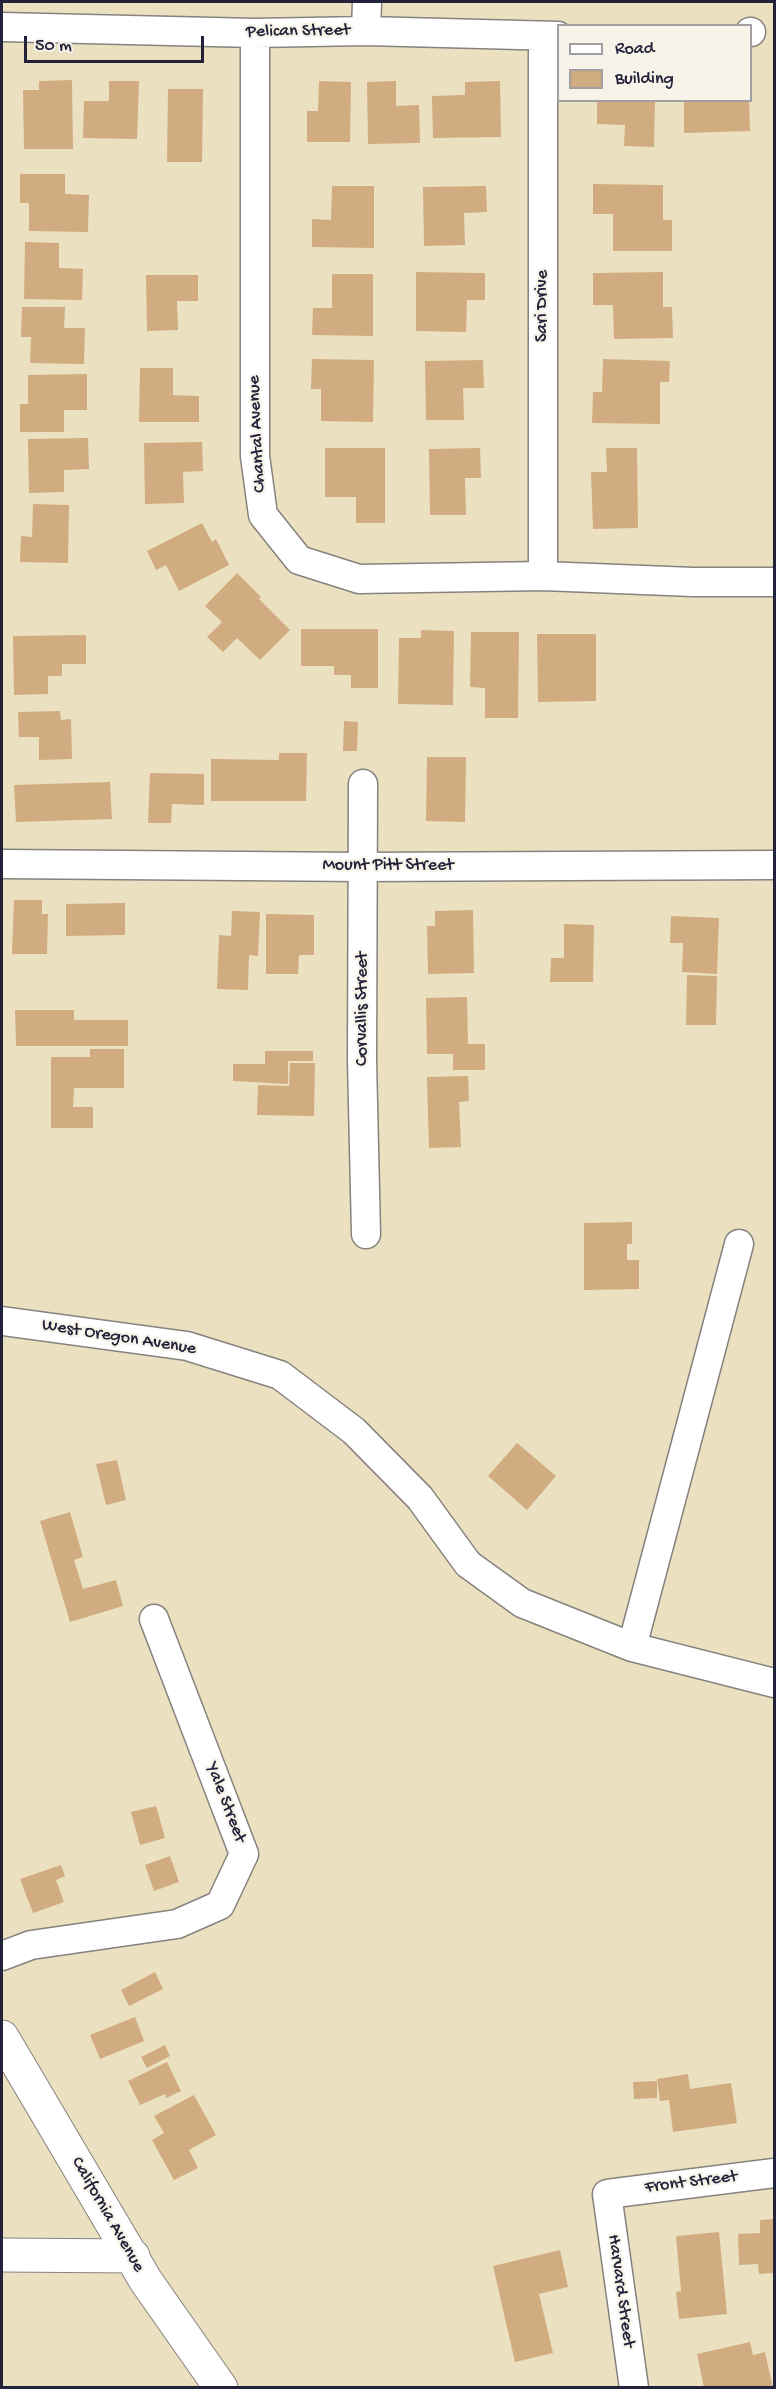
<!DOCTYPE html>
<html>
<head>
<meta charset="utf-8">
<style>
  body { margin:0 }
  #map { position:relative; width:776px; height:2389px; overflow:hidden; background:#ebe1c0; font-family:"Gochi Hand",sans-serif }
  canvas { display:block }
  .frame { position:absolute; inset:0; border:3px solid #22223b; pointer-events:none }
  .legend { position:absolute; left:557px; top:24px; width:195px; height:78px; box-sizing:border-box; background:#f7f3e8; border:2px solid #a29fa3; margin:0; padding:8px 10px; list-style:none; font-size:18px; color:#22223b }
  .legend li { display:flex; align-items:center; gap:12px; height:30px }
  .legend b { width:30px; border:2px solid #a29fa3 }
  .scale { position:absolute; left:24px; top:36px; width:180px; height:27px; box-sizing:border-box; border:3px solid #22223b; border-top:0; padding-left:8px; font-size:18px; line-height:21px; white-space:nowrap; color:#22223b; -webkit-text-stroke:4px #f7f3e8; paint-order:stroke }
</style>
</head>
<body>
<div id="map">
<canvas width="776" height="2389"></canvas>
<div class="frame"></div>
<ul class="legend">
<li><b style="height:8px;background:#fff"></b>Road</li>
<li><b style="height:16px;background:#d1ac80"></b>Building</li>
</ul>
<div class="scale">50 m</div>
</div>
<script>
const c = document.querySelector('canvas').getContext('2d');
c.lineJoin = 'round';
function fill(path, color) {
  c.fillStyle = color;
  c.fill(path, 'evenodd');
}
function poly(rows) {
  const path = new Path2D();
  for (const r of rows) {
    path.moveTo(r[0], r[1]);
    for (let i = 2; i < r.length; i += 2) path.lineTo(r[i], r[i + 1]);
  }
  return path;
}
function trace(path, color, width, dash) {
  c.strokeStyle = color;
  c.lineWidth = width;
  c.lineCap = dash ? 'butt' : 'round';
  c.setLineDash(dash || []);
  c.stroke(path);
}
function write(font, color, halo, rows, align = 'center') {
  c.font = font + ' "Gochi Hand",sans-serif';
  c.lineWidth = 4.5;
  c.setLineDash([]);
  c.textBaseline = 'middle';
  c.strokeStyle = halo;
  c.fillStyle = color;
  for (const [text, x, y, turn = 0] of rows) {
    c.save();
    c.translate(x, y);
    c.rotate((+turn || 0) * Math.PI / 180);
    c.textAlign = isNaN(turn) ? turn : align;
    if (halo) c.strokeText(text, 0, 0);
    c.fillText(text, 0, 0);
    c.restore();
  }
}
const building = poly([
  [72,80,73,149,24,149,23,90,39,90,39,81],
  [109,81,139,81,137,139,83,138,84,101,109,101],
  [319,81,351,82,350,142,307,142,307,111,318,111],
  [396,81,396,106,419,105,420,143,368,144,367,82],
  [500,81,501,137,433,138,432,96,465,95,465,82],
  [168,89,203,89,202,162,167,162],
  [597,100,655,100,654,147,624,146,625,125,597,124],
  [684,100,749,100,750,131,684,133],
  [20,174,65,174,65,194,89,195,88,232,29,231,29,203,20,203],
  [593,184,663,185,663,220,672,220,672,251,613,251,613,214,593,214],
  [332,186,374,186,374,248,312,247,312,219,331,220],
  [486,186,487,212,464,213,465,245,424,246,423,187],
  [25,242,59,243,59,268,83,269,82,300,24,299],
  [416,272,485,273,485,300,467,300,466,332,416,331],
  [663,272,663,307,672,307,673,338,614,339,613,305,593,305,593,273],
  [332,274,373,274,373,336,312,335,313,308,332,308],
  [146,275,198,275,198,301,177,301,178,330,147,331],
  [22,307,65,307,64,328,85,328,84,364,30,363,31,337,21,337],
  [312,359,374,360,373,422,321,421,321,389,311,389],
  [603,359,670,361,669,382,660,382,660,424,592,423,593,392,602,392],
  [483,360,484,388,463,388,464,420,426,420,425,361],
  [140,368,173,368,173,395,199,396,199,422,139,422],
  [87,374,87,410,64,410,64,432,20,432,20,404,28,404,28,375],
  [88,438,89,469,64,470,64,492,29,493,28,439],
  [202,442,203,471,183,472,184,503,145,504,144,443],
  [325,448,385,448,385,523,356,523,356,497,325,497],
  [480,448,481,478,465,478,466,515,430,515,429,449],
  [606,448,637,448,638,528,593,529,591,472,607,472],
  [33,504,69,505,68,563,20,562,21,536,32,537],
  [202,523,212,542,216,539,229,565,179,591,166,565,156,570,147,551],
  [237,573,261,597,259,599,290,630,260,660,237,638,223,652,207,637,222,622,205,606],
  [301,629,378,629,378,688,351,688,351,675,334,675,334,666,301,666],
  [421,630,454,631,453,705,398,704,399,638,421,638],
  [471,632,519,632,518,718,485,718,485,688,470,687],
  [537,634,596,634,596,701,538,702],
  [86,635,86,664,62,664,62,676,48,676,48,694,14,695,13,636],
  [60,711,61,720,71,719,72,759,39,760,39,737,19,737,18,712],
  [344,721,358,722,357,751,343,751],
  [279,753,307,753,306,801,211,801,211,759,279,760],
  [427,757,466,757,465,822,426,821],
  [150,773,204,774,204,805,172,804,171,823,148,823],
  [110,782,112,819,16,822,14,785],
  [14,900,42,900,42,914,48,914,47,954,12,954],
  [125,903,125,935,66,936,66,904],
  [473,910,474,973,428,974,427,926,435,926,435,911],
  [232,911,260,912,258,956,249,955,248,990,217,989,219,935,231,936],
  [266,914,314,915,314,955,299,955,298,974,266,974],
  [671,916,719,918,717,974,682,972,683,943,670,943],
  [564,924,594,925,593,982,550,982,551,958,564,958],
  [687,975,717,976,716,1025,686,1025],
  [467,997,468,1044,485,1044,485,1070,453,1070,453,1054,427,1054,426,998],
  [15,1010,74,1010,74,1020,128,1020,128,1046,16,1046],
  [90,1049,124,1049,124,1088,74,1088,73,1107,93,1107,93,1128,51,1128,51,1057,90,1057],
  [265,1051,313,1051,313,1061,288,1061,288,1084,233,1081,233,1064,265,1064],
  [290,1063,315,1063,314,1116,257,1115,258,1085,289,1086],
  [468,1076,469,1101,459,1102,461,1147,429,1148,427,1077],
  [632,1222,632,1244,627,1244,627,1260,639,1260,639,1289,584,1290,584,1223],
  [517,1443,556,1476,527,1510,488,1476],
  [117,1460,126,1500,106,1505,96,1464],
  [70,1512,83,1557,74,1560,83,1589,116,1580,123,1606,70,1622,40,1521],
  [156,1806,165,1838,140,1845,131,1812],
  [170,1856,179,1882,154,1891,145,1865],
  [61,1865,65,1876,56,1880,64,1902,33,1913,20,1879],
  [155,1972,163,1989,129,2006,121,1990],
  [135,2017,144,2041,100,2059,90,2035],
  [165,2045,170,2056,147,2068,141,2057],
  [167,2062,181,2091,166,2098,165,2094,140,2105,128,2081],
  [688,2074,690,2089,731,2083,737,2123,673,2132,669,2100,660,2101,657,2079],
  [657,2081,657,2098,634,2099,633,2082],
  [194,2095,216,2135,189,2150,198,2168,174,2180,152,2140,164,2133,154,2116],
  [774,2219,774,2273,759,2274,758,2264,739,2265,738,2234,760,2233,760,2220],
  [719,2232,727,2314,679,2319,676,2292,681,2291,676,2236],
  [560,2250,568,2287,539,2294,553,2353,515,2362,493,2266],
  [750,2342,753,2355,765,2352,773,2388,704,2388,697,2354]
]);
const minor = poly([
  [2,27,255,33,366,31,558,36],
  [366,31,367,2],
  [750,32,751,32],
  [255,33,255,456,263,515,299,560,359,579,543,576,693,582,774,582],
  [543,36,543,576],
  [363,784,362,1061,366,1234],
  [2,864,362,867,774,865],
  [2,1321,187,1346,280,1375,354,1431,420,1498,468,1564,522,1603,632,1647,774,1683],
  [632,1647,739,1244],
  [2,1956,31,1945,177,1924,220,1905,244,1854,154,1619],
  [634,2388,607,2194,774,2173]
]);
const tertiary = poly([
  [2,2037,146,2281,221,2388],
  [2,2255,133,2256]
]);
const streetNames = [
  ["Pelican Street",298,32,-1],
  ["Sari Drive",543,306,-90],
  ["Chantal Avenue",258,434,-93],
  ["Mount Pitt Street",388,866],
  ["Corvallis Street",363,1009,-90],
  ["West Oregon Avenue",119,1338,9],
  ["Yale Street",225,1803,69],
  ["Front Street",691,2183,-7],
  ["California Avenue",107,2215,60],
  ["Harvard Street",620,2291,82]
];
fill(building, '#d1ac80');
trace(minor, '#86827e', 31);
trace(tertiary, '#86827e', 35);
trace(minor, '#fff', 28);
trace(tertiary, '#fff', 33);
write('18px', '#22223b', '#f7f3e8', streetNames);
</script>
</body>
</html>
